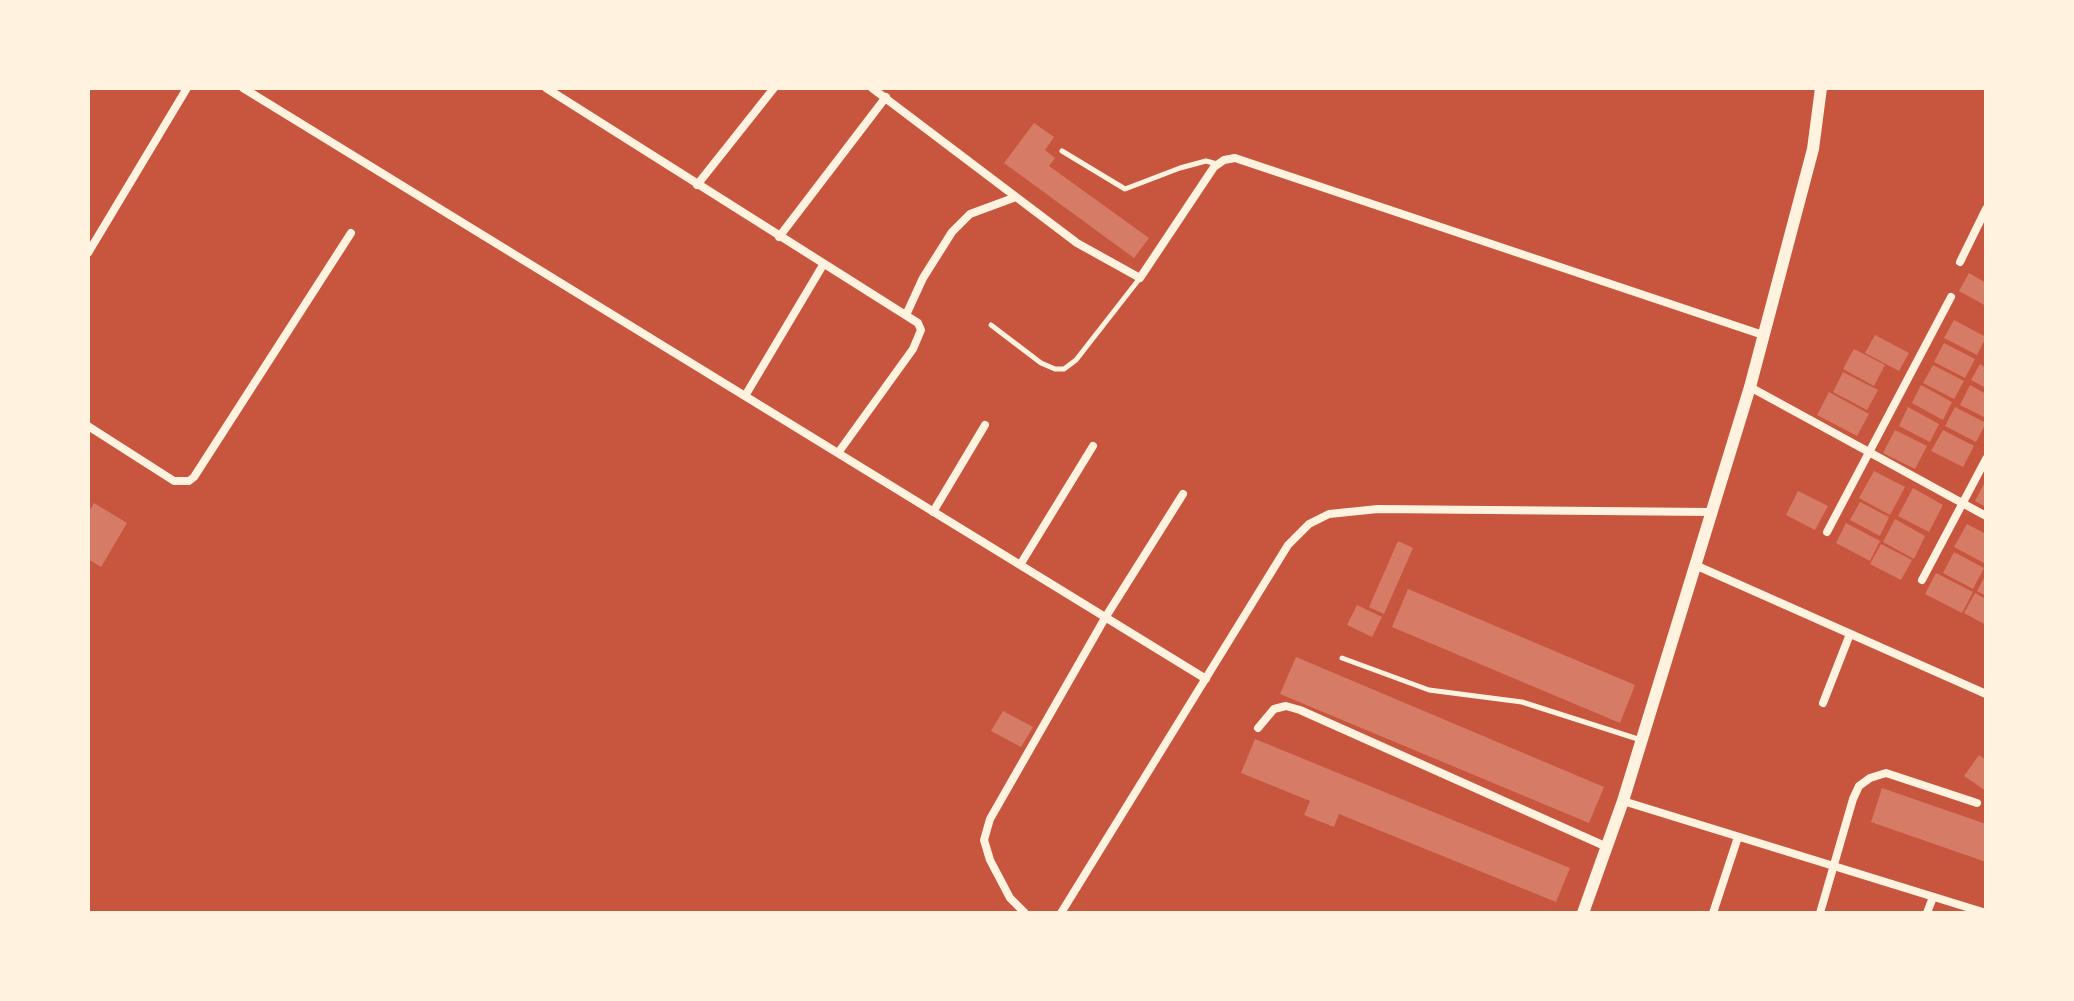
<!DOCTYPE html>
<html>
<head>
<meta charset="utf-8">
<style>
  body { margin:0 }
  #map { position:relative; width:2074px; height:1001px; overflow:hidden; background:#c8553d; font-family:Raleway,sans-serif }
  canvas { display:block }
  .frame { position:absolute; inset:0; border:90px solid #fff3e0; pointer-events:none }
</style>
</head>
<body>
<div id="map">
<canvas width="2074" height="1001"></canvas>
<div class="frame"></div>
</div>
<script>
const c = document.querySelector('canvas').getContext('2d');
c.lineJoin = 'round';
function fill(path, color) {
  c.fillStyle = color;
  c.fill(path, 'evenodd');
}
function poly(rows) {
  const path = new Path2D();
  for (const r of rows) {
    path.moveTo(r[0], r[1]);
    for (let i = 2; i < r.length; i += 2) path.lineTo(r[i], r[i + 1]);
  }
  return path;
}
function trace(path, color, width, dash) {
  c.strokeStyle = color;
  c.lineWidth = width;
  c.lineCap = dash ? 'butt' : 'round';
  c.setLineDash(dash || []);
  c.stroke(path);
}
const building = poly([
  [1034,123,1054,137,1045,150,1055,158,1049,166,1149,238,1134,258,1004,163],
  [1969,273,1986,283,1986,306,1959,291],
  [1954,320,1986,337,1977,355,1944,338],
  [1875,335,1909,353,1899,371,1865,353],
  [1944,343,1975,359,1965,378,1934,362],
  [1854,349,1885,365,1874,386,1843,369],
  [1980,364,1986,368,1986,388,1971,380],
  [1933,365,1964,381,1954,399,1923,383],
  [1843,372,1878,390,1867,410,1833,392],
  [1921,385,1952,402,1943,420,1912,403],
  [1970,385,1986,394,1986,418,1960,405],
  [1829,392,1869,414,1857,436,1817,415],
  [1908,407,1939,424,1930,442,1899,426],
  [1955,407,1986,423,1976,442,1945,426],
  [1895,430,1927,446,1915,469,1883,453],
  [1943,430,1974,446,1963,467,1931,451],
  [1874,471,1905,487,1890,515,1859,498],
  [1986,480,1986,507,1975,501],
  [1913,488,1943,505,1929,532,1898,516],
  [1798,491,1828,506,1815,530,1786,515],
  [1860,502,1889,517,1880,536,1850,520],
  [94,503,127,523,101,567,88,559,88,513],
  [1895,519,1925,536,1914,559,1883,542],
  [1846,523,1880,541,1870,561,1836,543],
  [1967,524,1986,534,1984,563,1954,547],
  [1398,541,1413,548,1384,614,1369,607],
  [1881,544,1912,560,1901,580,1870,564],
  [1954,552,1984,568,1973,589,1943,573],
  [1936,573,1973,592,1962,613,1925,594],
  [1986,574,1986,596,1977,591],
  [1408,589,1635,685,1620,723,1392,627],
  [1975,593,1986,599,1986,625,1964,613],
  [1357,605,1382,617,1372,637,1347,625],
  [1296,657,1604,787,1589,823,1280,694],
  [1003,711,1033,727,1021,747,991,731],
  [1255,739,1570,868,1556,902,1339,814,1334,827,1304,815,1310,801,1241,773],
  [1979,755,1986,760,1986,791,1964,776],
  [1882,788,1986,824,1986,862,1871,822]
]);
const service = poly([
  [1062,151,1125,189,1180,168,1206,161,1217,164],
  [991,325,1041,363,1055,369,1064,369,1076,360,1140,278],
  [1342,658,1429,690,1522,702,1641,740]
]);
const minor = poly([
  [243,88,1206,679],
  [546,88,918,323,921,330,913,349,838,453],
  [872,88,1077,243,1140,278,1214,167,1224,160,1235,158,1763,335],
  [697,185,774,88],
  [779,237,886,97],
  [88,253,187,88],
  [1960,262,1986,209],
  [906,315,923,278,952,232,970,214,1016,197],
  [1750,387,1986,516],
  [745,396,823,265],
  [88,426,174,481,189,481,194,477,351,233],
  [933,512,985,425],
  [1827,532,1951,297],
  [1020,565,1093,446],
  [1695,565,1986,694],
  [1922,580,1986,459],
  [1823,703,1850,634],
  [1258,728,1274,709,1286,706,1300,710,1607,847],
  [1623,801,1986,913],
  [1025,913,1010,898,990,860,984,840,990,819,1105,618,1183,494],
  [1061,913,1288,545,1309,524,1329,514,1378,509,1710,512],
  [1713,913,1738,837],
  [1820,913,1853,799,1859,786,1870,778,1886,773,1977,803],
  [1927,913,1933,897]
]);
const tertiary = poly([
  [1583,913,1623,801,1750,387,1813,149,1821,88]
]);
fill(building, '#d67c66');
trace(service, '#fff3e0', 5);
trace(minor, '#fff3e0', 8);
trace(tertiary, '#fff3e0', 12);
</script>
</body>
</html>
